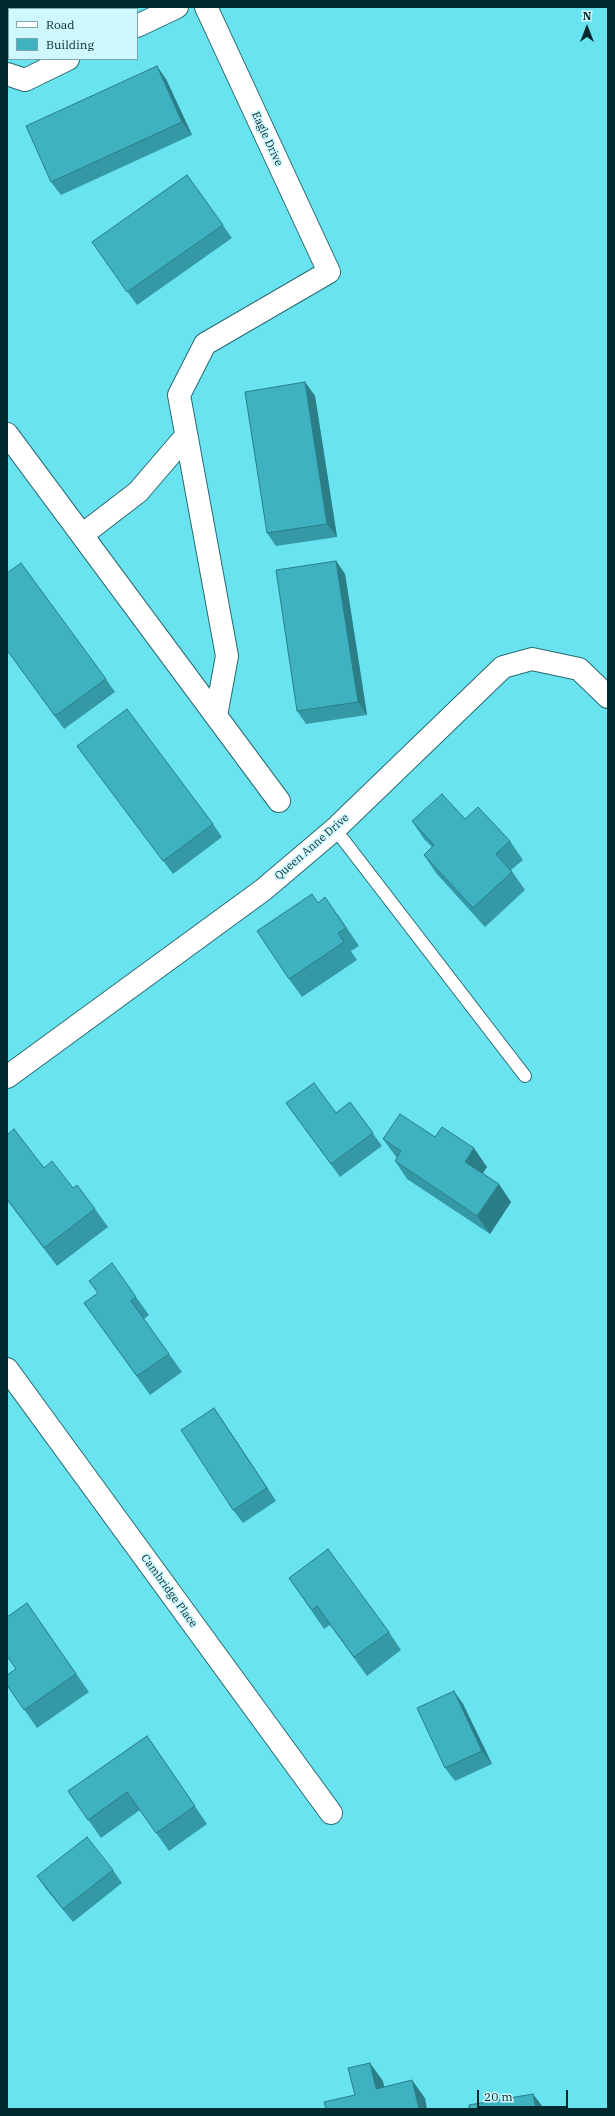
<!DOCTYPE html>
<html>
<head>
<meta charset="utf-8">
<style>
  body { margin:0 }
  #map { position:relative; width:615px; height:2116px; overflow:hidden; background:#6ae3f1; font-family:"IBM Plex Serif",serif }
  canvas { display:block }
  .frame { position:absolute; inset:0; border:8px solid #012a2e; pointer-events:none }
  .legend { position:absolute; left:8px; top:8px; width:130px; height:52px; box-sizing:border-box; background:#cef8fe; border:1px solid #7ca6ab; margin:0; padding:5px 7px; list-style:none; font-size:12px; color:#012a2e }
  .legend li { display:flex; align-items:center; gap:8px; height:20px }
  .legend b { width:20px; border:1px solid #7ca6ab }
  .north { position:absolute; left:567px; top:8px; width:40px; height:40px; -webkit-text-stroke:3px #cef8fe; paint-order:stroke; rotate:0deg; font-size:11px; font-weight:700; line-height:16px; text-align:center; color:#012a2e }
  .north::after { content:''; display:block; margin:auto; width:14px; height:18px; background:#012a2e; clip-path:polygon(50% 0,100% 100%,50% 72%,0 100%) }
  .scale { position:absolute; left:477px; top:2090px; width:91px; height:18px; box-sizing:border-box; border:2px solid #012a2e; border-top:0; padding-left:5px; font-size:12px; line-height:14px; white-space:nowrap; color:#012a2e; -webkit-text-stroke:3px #cef8fe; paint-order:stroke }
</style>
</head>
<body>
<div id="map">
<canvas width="615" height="2116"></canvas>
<div class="frame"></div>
<ul class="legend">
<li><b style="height:5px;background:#fff"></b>Road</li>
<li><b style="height:11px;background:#3eb2c0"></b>Building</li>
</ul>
<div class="north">N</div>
<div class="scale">20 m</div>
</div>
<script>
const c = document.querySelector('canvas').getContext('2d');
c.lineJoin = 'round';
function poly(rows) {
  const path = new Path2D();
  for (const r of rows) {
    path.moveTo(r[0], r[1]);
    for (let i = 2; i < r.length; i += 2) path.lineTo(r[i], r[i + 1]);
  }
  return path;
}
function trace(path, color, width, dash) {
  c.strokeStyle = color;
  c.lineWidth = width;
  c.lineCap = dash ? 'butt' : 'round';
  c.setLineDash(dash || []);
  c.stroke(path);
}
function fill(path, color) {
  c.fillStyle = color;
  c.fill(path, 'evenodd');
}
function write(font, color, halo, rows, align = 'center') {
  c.font = font + ' "IBM Plex Serif",serif';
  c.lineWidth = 3.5;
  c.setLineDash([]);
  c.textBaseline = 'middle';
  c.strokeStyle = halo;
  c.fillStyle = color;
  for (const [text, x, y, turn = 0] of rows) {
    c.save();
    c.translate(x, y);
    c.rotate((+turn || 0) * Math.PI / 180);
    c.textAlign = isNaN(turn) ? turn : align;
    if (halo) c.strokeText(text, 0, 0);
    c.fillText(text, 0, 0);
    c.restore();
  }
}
const service = poly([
  [335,829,525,1076]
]);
const minor = poly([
  [206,7,329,272,205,344,179,395,227,656,216,716],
  [137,26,177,7],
  [7,74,25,80,68,59],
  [7,434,279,801],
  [82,535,138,492,186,436],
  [7,1077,263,890,335,829,503,667,532,659,579,669,608,697],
  [7,1369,331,1813]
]);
const wall = poly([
  [166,79,192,135,61,195,51,182],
  [187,175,232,238,137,305,92,242],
  [305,382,315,396,337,537,276,546,267,533],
  [336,561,345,574,367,715,306,724,297,711],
  [7,573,106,679,115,692,64,729,7,650],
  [77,746,213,824,222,837,173,874],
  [465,819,510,841,523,860,511,870,525,890,485,927,436,873,424,855,432,847,424,839,412,821],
  [318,903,338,915,359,946,351,951,357,960,302,997,289,979],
  [350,1102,382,1146,340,1177,286,1103,336,1113],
  [7,1135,44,1168,73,1188,95,1209,108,1227,57,1266,7,1200],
  [435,1137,487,1167,483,1173,511,1202,490,1234,407,1179,395,1161,397,1158,383,1139],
  [89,1281,136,1297,149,1315,144,1319,182,1372,150,1395,84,1303,98,1293],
  [214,1408,276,1501,243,1523,233,1510],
  [289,1578,389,1632,401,1650,367,1676,330,1625,324,1629],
  [27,1603,89,1692,37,1728,7,1685,16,1669],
  [463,1704,492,1764,455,1781,445,1768],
  [147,1736,207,1824,169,1851,140,1810,101,1838,68,1791],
  [113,1870,122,1883,73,1922,46,1889,37,1876]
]);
const shadedWall = poly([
  [157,66,166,79,192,135,182,122],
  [305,382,315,396,337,537,327,524],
  [336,561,345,574,367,715,358,702],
  [474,1148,487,1167,478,1180,465,1162],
  [499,1184,511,1202,490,1234,477,1216],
  [214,1408,223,1421,276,1501,267,1488],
  [454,1691,463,1704,492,1764,482,1751],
  [370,2063,383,2081,389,2107,376,2089],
  [412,2080,425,2098,427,2109,419,2109],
  [533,2094,543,2107,543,2109,536,2109]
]);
const building = poly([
  [157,66,182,122,51,182,26,126,157,66],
  [187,175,223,225,127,292,92,242,187,175],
  [305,382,327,524,267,533,245,392,305,382],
  [336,561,358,702,297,711,276,570,336,561],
  [21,563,106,679,55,716,7,650,7,573,21,563],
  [127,709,213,824,163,861,77,746,127,709],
  [442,794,465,819,478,807,510,841,496,854,512,872,473,908,424,855,434,845,412,821,442,794],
  [312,894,318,903,325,897,346,928,338,933,344,942,289,979,257,931,312,894],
  [314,1083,336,1113,350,1102,373,1133,331,1164,286,1103,314,1083],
  [400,1114,435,1137,442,1127,474,1148,465,1162,499,1184,477,1216,395,1161,401,1151,383,1139,400,1114],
  [14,1129,44,1168,52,1161,73,1188,77,1185,95,1209,44,1248,7,1199,7,1135,14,1129],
  [112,1263,136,1297,131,1301,169,1354,137,1376,84,1303,98,1293,89,1281,112,1263],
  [214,1408,267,1488,233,1510,181,1430,214,1408],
  [328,1549,389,1632,354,1657,317,1606,312,1610,289,1578,328,1549],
  [27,1603,76,1674,24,1710,7,1685,7,1675,16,1669,7,1656,7,1617,27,1603],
  [454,1691,482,1751,445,1768,417,1708,454,1691],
  [147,1736,195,1806,156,1833,127,1792,88,1820,68,1791,147,1736],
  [87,1837,113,1870,63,1909,37,1876,87,1837],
  [370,2063,376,2089,412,2080,419,2109,326,2109,324,2102,355,2095,348,2068,370,2063],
  [533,2094,536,2109,469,2109,469,2105,533,2094]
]);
const streetNames = [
  ["Eagle Drive",267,139,65],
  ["Queen Anne Drive",312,847,-41],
  ["Cambridge Place",169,1591,54]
];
trace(service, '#296a71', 14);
trace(minor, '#296a71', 24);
trace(service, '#fff', 12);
trace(minor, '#fff', 22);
fill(wall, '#3599a5');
fill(shadedWall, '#2b7d86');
fill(building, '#3eb2c0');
trace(building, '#2b7d86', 1);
write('11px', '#012a2e', '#cef8fe', streetNames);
</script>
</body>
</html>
